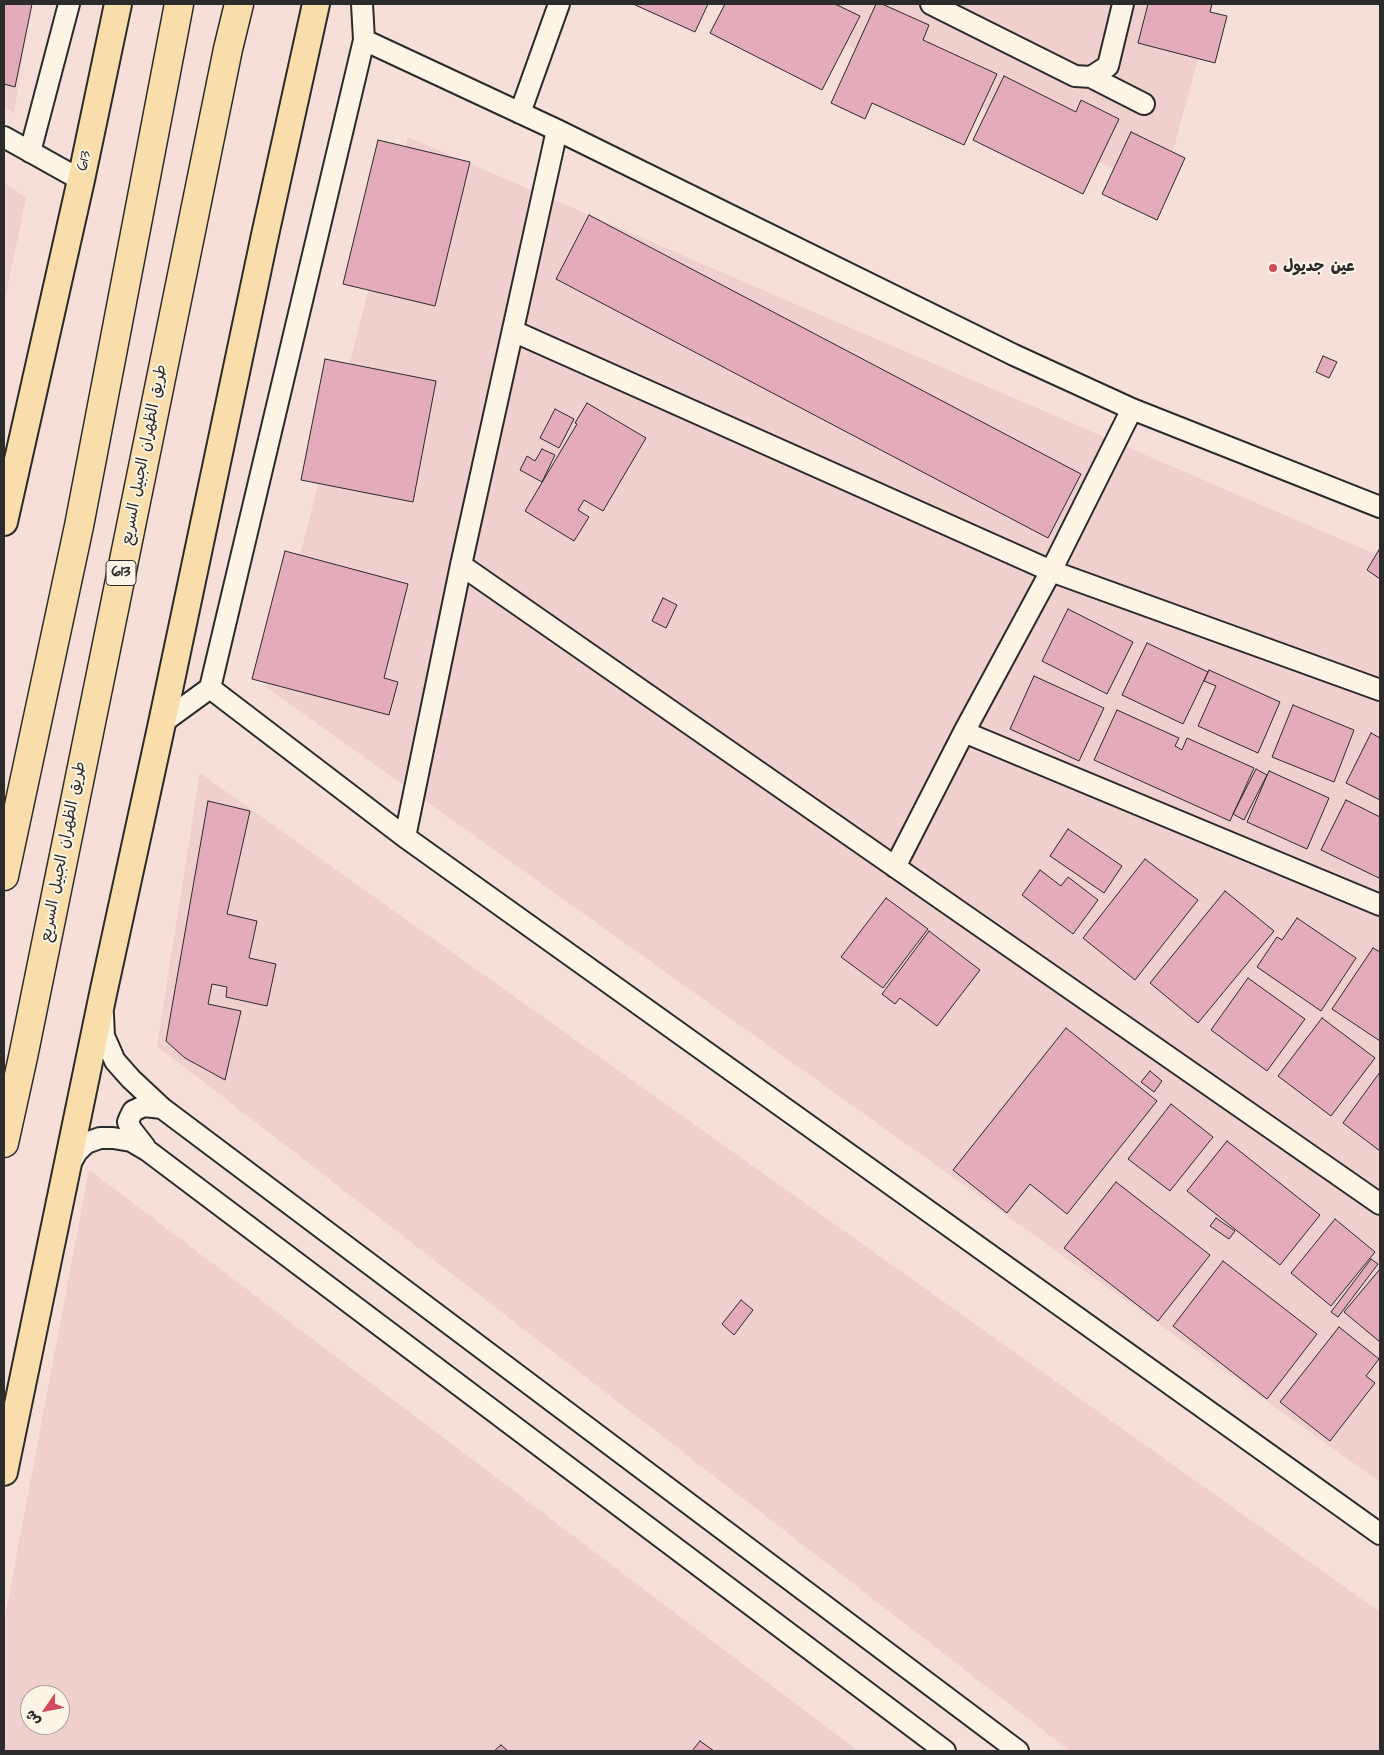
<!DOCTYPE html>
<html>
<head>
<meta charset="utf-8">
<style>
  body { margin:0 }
  #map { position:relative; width:1384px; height:1755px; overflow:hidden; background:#f5dfd8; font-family:"Architects Daughter","Playpen Sans Arabic",sans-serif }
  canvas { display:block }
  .frame { position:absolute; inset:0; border:5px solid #2b2b2b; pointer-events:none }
  .north { position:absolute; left:20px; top:1685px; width:50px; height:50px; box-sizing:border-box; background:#fcf5e5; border:1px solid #a8a49b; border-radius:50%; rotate:237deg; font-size:14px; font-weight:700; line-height:20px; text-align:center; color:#2b2b2b }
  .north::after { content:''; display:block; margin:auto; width:18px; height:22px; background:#d1495b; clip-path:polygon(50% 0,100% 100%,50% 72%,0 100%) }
</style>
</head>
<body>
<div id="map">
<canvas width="1384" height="1755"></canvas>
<div class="frame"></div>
<div class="north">ش</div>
</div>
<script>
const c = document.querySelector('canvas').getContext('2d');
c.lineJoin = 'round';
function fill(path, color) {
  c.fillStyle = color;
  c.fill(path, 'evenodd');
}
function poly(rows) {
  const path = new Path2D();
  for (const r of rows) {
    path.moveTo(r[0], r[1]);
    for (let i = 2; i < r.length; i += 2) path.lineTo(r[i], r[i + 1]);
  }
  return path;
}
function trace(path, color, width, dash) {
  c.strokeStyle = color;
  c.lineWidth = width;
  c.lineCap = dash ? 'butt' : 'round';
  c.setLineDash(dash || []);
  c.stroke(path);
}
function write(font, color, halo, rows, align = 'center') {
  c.font = font + ' "Architects Daughter","Playpen Sans Arabic",sans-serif';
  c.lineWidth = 4;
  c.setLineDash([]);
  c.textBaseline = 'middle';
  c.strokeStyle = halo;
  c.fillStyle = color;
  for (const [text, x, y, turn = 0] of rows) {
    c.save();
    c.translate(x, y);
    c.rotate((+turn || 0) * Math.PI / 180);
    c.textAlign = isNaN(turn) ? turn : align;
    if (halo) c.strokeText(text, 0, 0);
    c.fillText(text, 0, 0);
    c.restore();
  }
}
const built = poly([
  [4,4,31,4,14,113,4,106],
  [758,4,1213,4,1162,191],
  [408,137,1380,556,1380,1482,266,687],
  [4,183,26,198,4,304],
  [200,773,1380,1612,1380,1751,1070,1751,157,1046],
  [89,1170,858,1751,4,1751,4,1622],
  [30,1695,60,1695,60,1725,30,1725]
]);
const building = poly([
  [4,4,32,4,15,87,4,84,4,4],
  [633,4,708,4,695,32,633,4],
  [725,4,835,4,860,16,822,90,710,33,725,4],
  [876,4,882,4,929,25,923,40,997,74,964,145,872,103,865,119,831,103,876,4],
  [1148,4,1212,4,1210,12,1227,16,1215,63,1138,43,1148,4],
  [1004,76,1076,112,1081,100,1119,119,1083,194,973,140,1004,76],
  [1131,132,1185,158,1157,220,1102,194,1131,132],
  [378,140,470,162,435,306,343,284,378,140],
  [589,215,1081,474,1048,538,556,279,589,215],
  [1323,356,1337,362,1329,378,1316,372,1323,356],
  [325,359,436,381,413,502,301,480,325,359],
  [587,403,646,438,603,511,584,500,578,510,589,517,574,541,525,511,577,424,575,423,587,403],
  [555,409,574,419,559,448,540,438,555,409],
  [542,449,555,455,542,482,520,470,527,456,535,461,542,449],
  [1380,548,1380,579,1367,570,1380,548],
  [285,551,408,584,384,678,398,682,389,715,252,679,285,551],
  [663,598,677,605,666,628,652,621,663,598],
  [1068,609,1133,642,1107,694,1042,661,1068,609],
  [1147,643,1208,672,1183,724,1122,695,1147,643],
  [1209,670,1280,702,1258,753,1198,726,1216,686,1204,681,1209,670],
  [1034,676,1104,708,1079,761,1010,729,1034,676],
  [1293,705,1354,730,1334,782,1272,757,1293,705],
  [1117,710,1179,738,1175,746,1182,750,1187,738,1254,768,1230,821,1094,760,1117,710],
  [1371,733,1380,738,1380,800,1346,783,1371,733],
  [1256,769,1267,775,1244,820,1233,814,1256,769],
  [1269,771,1329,798,1307,849,1247,822,1269,771],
  [1346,800,1380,817,1380,875,1379,878,1321,850,1346,800],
  [208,801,250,811,227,914,257,921,249,958,276,964,267,1006,226,997,227,987,212,984,208,1004,241,1011,225,1080,185,1058,166,1041,208,801],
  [1068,829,1122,866,1104,893,1050,856,1068,829],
  [1145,859,1198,900,1135,980,1083,938,1145,859],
  [1040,870,1061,886,1068,877,1098,900,1073,934,1022,895,1040,870],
  [1225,891,1274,931,1198,1023,1150,983,1225,891],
  [886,898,928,929,883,988,841,957,886,898],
  [1297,918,1356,958,1321,1011,1257,967,1277,937,1282,940,1297,918],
  [929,931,980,970,937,1026,900,998,895,1004,882,994,929,931],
  [1373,948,1380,952,1380,1041,1332,1009,1373,948],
  [1248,978,1305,1019,1267,1071,1211,1030,1248,978],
  [1322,1018,1375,1058,1331,1116,1278,1076,1322,1018],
  [1066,1028,1157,1101,1067,1214,1030,1184,1007,1213,953,1170,1066,1028],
  [1150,1071,1162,1081,1154,1092,1141,1082,1150,1071],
  [1380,1072,1380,1151,1343,1123,1380,1072],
  [1171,1104,1213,1137,1170,1191,1128,1159,1171,1104],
  [1227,1141,1320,1215,1280,1265,1187,1191,1227,1141],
  [1116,1182,1210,1255,1158,1321,1064,1248,1116,1182],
  [1216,1218,1235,1231,1229,1239,1210,1226,1216,1218],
  [1335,1219,1375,1252,1331,1306,1291,1273,1335,1219],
  [1371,1259,1378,1264,1338,1317,1331,1312,1371,1259],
  [1223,1261,1317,1334,1267,1399,1173,1326,1223,1261],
  [1380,1269,1380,1342,1344,1312,1380,1269],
  [741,1300,753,1310,734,1335,722,1324,741,1300],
  [1339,1327,1379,1359,1366,1376,1375,1383,1330,1441,1280,1402,1339,1327],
  [700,1741,714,1751,692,1751,700,1741],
  [501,1745,508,1751,494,1751,501,1745]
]);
const minor = poly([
  [362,4,364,40,210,688,405,837,1380,1534],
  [931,4,1075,76,1091,77,1108,66,1123,4],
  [364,40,557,130,1014,355,1132,409,1380,507],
  [1091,77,1144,104],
  [520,113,559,4],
  [4,137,81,180],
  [30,152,69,4],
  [513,331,1051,571,1380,690],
  [461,565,1380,1204],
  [162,723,210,688],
  [964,732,1380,905],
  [405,837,461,565,557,130],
  [895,867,964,732,1051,571,1132,409],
  [103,1015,104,1036,115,1061,131,1079,162,1108,1018,1751],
  [145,1147,131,1129,128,1122,130,1117,133,1111,144,1106,162,1108],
  [70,1164,77,1152,86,1143,100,1138,113,1138,131,1141,148,1151,945,1751]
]);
const major = poly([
  [4,522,81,180,118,4],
  [4,1472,103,994,162,723,265,235,316,4]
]);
const highway = poly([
  [4,876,79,526,179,4],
  [4,1143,23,1057,228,49,239,4]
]);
const markers = [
  [1273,268,5,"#d1495b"]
];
const shields = [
  [121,573,30]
];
const shieldNames = [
  ["613",121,573]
];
const streetNames = [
  ["613",85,161,-78],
  ["طريق الظهران الجبيل السريع",145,455,-79],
  ["طريق الظهران الجبيل السريع",64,852,-79]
];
const poiNames = [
  ["عين جديول",1283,268]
];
fill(built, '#f0cfcf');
fill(building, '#e4abbb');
trace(building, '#2b2b2b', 1);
trace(minor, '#2b2b2b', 24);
trace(major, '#2b2b2b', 30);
trace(highway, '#2b2b2b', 31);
trace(minor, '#fcf5e5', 20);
trace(major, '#f9deab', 26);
trace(highway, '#f9deab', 28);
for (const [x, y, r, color] of markers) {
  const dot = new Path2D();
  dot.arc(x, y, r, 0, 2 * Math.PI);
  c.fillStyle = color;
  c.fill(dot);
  trace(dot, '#fcf5e5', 2);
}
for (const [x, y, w] of shields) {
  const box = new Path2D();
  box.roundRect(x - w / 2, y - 12.5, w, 25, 4);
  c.fillStyle = '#fcf5e5';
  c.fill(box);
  trace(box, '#2b2b2b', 1);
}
write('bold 15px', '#2b2b2b', null, shieldNames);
write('16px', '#2b2b2b', '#fcf5e5', streetNames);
write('bold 16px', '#2b2b2b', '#fcf5e5', poiNames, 'left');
</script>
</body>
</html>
